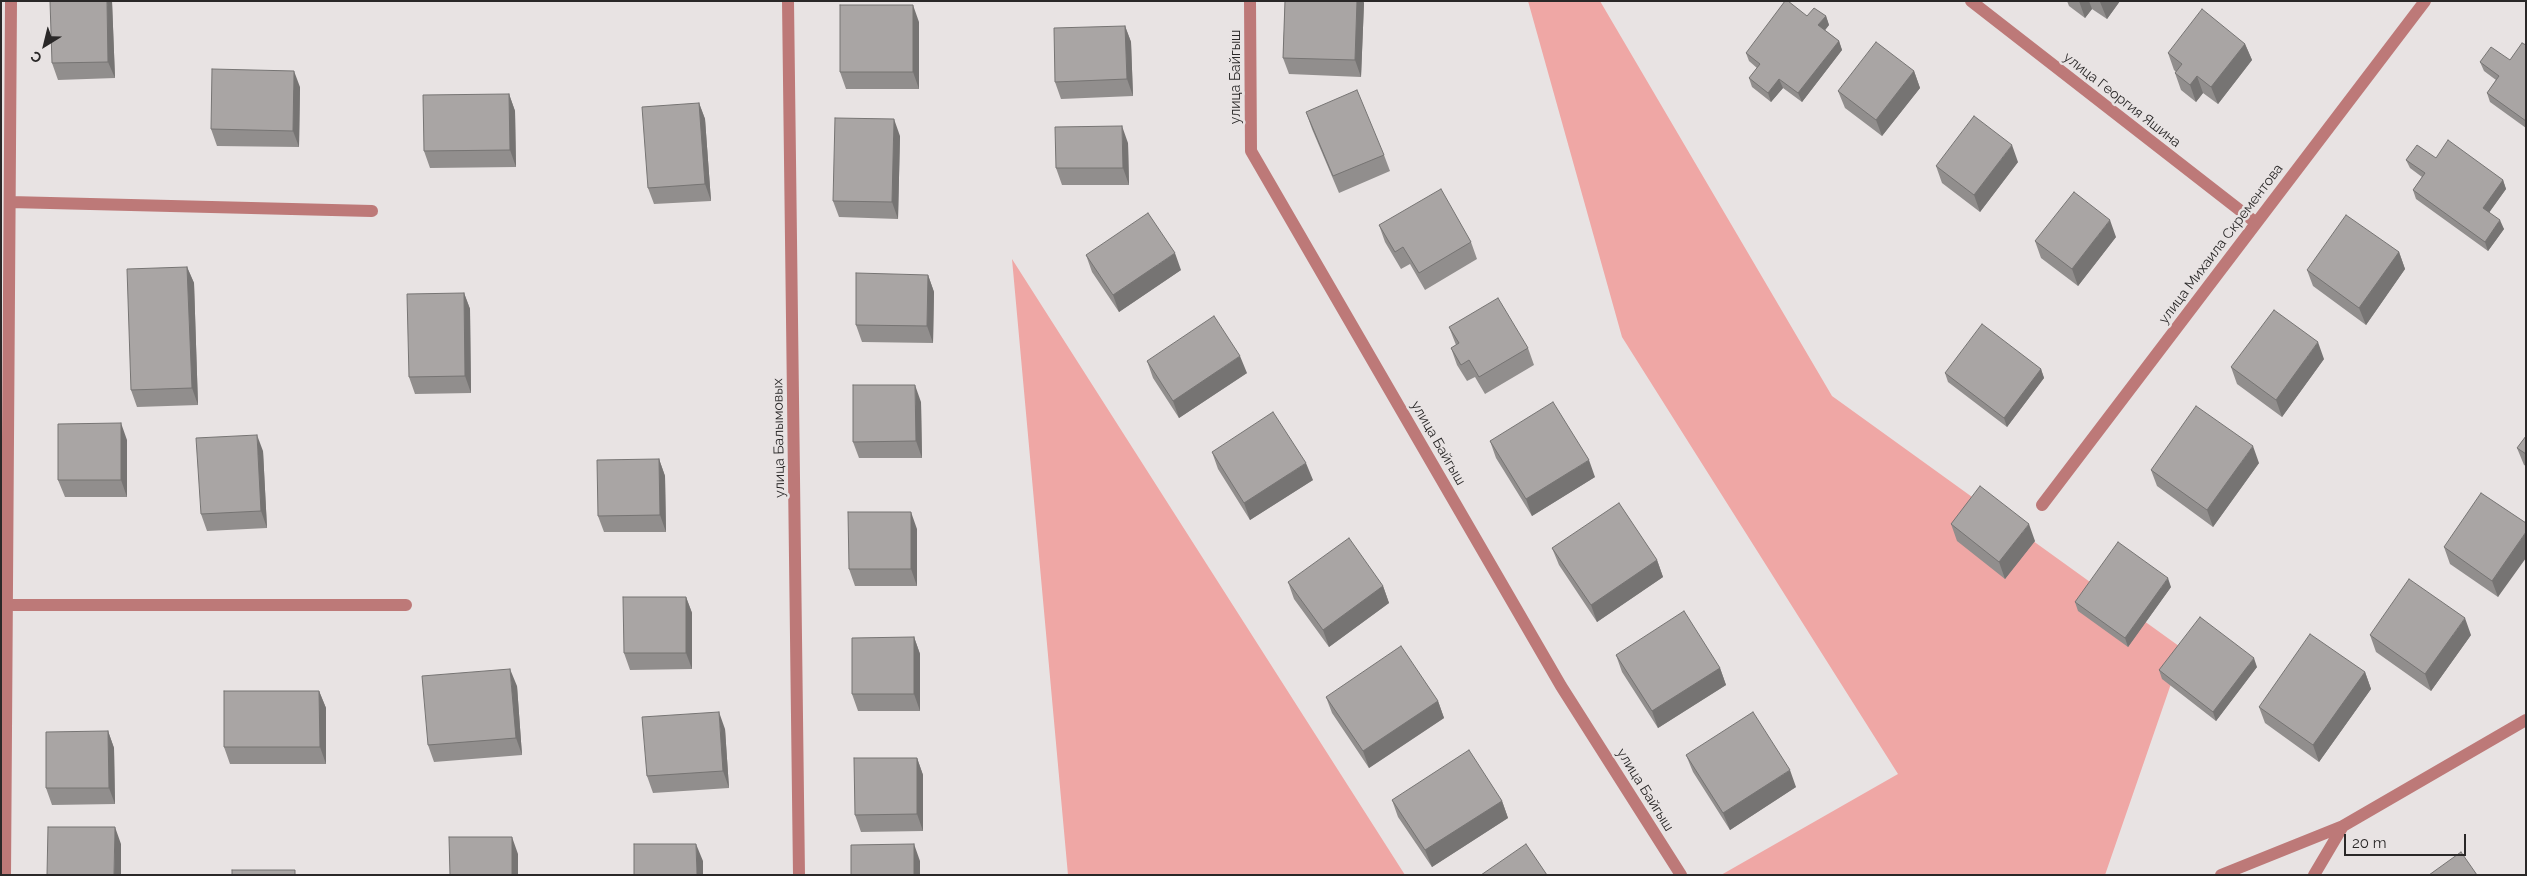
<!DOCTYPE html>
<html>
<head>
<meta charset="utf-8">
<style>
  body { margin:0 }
  #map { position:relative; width:2527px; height:876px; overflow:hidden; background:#e8e3e3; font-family:Raleway,sans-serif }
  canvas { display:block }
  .frame { position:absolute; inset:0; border:2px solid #2a2828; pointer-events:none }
  .north { position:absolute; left:20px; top:20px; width:50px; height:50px; -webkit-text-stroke:4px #e8e3e3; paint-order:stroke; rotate:216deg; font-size:14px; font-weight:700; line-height:20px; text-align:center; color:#2a2828 }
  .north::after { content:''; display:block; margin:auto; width:18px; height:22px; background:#2a2828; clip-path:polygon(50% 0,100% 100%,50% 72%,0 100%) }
  .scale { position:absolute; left:2344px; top:834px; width:122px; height:22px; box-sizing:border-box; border:2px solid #2a2828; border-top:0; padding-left:6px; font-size:15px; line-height:18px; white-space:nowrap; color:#2a2828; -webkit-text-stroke:4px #e8e3e3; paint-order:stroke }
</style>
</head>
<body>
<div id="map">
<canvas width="2527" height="876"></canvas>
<div class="frame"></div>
<div class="north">С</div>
<div class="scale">20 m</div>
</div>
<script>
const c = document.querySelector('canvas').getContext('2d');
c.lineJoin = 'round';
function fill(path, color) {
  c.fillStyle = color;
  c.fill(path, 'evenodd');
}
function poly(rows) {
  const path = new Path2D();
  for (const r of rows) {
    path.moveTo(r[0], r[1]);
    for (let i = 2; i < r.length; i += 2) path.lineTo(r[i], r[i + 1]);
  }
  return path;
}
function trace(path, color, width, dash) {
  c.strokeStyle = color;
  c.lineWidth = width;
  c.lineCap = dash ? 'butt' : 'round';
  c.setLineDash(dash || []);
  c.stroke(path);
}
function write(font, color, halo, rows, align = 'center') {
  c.font = font + ' Raleway,sans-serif';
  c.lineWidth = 5;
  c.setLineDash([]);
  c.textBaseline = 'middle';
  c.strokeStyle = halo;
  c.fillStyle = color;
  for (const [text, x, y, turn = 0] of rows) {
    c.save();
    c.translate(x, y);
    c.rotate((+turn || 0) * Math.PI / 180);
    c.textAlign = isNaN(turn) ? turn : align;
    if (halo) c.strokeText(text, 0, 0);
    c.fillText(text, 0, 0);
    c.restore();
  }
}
const green = poly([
  [1528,1,1600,1,1832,396,2183,649,2105,875,1721,875,1898,774,1622,337],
  [1012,259,1405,875,1068,875]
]);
const minor = poly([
  [788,1,799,875],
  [1250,1,1251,151,1561,686,1681,875],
  [1971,1,2255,222],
  [10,202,372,211],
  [2042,505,2425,1],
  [7,605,406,605],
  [5,875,11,1],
  [2221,875,2343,826,2526,720],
  [2314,875,2343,826]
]);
const wall = poly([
  [112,1,115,78,58,80,52,63],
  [1285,1,1363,1,1364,3,1361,77,1289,74,1283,58],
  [2067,1,2120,1,2107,19,2092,9,2085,18,2069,6],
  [1807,16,1826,16,1829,25,1825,30,1839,41,1842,50,1802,102,1783,88,1771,102,1752,87,1749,78,1757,68,1749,61,1746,53],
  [919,22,919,89,846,89,840,72],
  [1125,26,1131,42,1133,96,1061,99,1055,82],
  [2245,44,2252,60,2218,104,2203,93,2196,102,2181,90,2175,73,2176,72,2174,70,2168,53],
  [2526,45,2526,128,2490,102,2487,93,2496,80,2484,71,2480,62,2510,60],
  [1914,71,1920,88,1882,136,1845,108,1838,91],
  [300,87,299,147,217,146,211,129],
  [509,94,515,111,516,167,430,168,424,151],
  [699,103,705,119,711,201,654,204,648,188],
  [1306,112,1384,155,1390,171,1339,193,1312,129],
  [900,136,898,219,839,217,833,201],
  [1128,143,1129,185,1062,185,1056,168],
  [2436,158,2503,180,2506,189,2489,212,2504,229,2488,251,2416,199,2413,190,2422,177,2410,168,2406,160],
  [2018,162,1980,212,1942,183,1936,166],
  [1379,225,1471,242,1477,259,1425,290,1410,264,1401,269,1385,242],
  [2116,237,2078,286,2041,258,2035,241],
  [2399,252,2405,269,2366,325,2313,286,2307,270],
  [1086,255,1181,270,1119,312,1092,272],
  [187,267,194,283,198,405,137,407,131,390],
  [928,275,934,292,933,343,862,342,856,325],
  [464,293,470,309,471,393,415,394,409,377],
  [1449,327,1528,348,1534,365,1485,394,1475,377,1467,381,1457,365,1451,348,1456,345],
  [2324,359,2282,417,2237,384,2231,367],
  [1147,361,1247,373,1179,418,1153,378],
  [2041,369,2044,378,2007,427,1948,382,1945,373],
  [921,402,922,458,859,458,853,442],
  [2526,436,2526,466,2524,465,2517,448],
  [127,440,127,497,65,497,58,480],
  [1490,441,1595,477,1532,516,1496,458],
  [263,451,267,528,207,531,201,514],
  [1212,452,1313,480,1250,520,1218,469],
  [659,459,665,476,666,532,604,532,598,516],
  [2259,463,2213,527,2157,486,2151,470],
  [2526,523,2498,597,2450,564,2444,547],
  [1951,524,2035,541,2005,579,1957,541],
  [917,529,917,586,855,586,849,569],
  [1552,548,1657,560,1663,577,1597,622,1559,565],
  [1288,582,1383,586,1389,603,1329,647,1294,599],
  [2171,587,2128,647,2078,611,2075,602],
  [686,597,692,613,692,669,630,670,624,653],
  [2370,635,2471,635,2431,691,2376,652],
  [914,637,920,654,920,711,858,711,852,694],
  [1616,655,1720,668,1726,685,1658,728,1622,672],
  [2257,667,2216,721,2162,679,2159,670],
  [2365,672,2371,689,2319,762,2265,723,2259,707],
  [517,686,522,755,434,762,428,745],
  [319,691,326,708,326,764,230,764,224,747],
  [1326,697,1438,701,1444,718,1369,768,1332,713],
  [725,729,729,788,653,793,647,776],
  [108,731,114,748,115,804,52,805,46,788],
  [1686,755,1796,787,1730,830,1693,772],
  [917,758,923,775,923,831,861,832,855,815],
  [1392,800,1502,801,1508,818,1432,867,1398,817]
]);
const shadedWall = poly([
  [107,1,112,1,115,78,108,62],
  [1357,1,1363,1,1364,3,1361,77,1355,60],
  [2079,1,2089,1,2092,9,2085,18],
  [2101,1,2120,1,2107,19,2100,2],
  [913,5,919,22,919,89,913,72],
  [1826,16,1829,25,1822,34,1818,25],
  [1125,26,1131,42,1133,96,1127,79],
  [1839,41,1842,50,1802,102,1798,93],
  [2245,44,2252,60,2218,104,2211,87],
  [294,71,300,87,299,147,293,131],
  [1914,71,1920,88,1882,136,1876,120],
  [2197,76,2203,93,2196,102,2190,85],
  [1779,79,1783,88,1771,102,1768,93],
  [509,94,515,111,516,167,510,150],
  [699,103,705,119,711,201,705,184],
  [894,119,900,136,898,219,892,202],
  [1122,126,1128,143,1129,185,1123,168],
  [2012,145,2018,162,1980,212,1974,195],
  [2503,180,2506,189,2486,217,2483,208],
  [2110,220,2116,237,2078,286,2072,269],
  [2500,220,2504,229,2488,251,2485,242],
  [2399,252,2405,269,2366,325,2359,308],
  [1175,253,1181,270,1119,312,1113,295],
  [187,267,194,283,198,405,192,388],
  [928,275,934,292,933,343,927,326],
  [464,293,470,309,471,393,465,376],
  [2318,342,2324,359,2282,417,2276,400],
  [1240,356,1247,373,1179,418,1173,401],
  [2041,369,2044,378,2007,427,2004,418],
  [915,385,921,402,922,458,916,441],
  [121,423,127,440,127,497,121,480],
  [257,435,263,451,267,528,261,511],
  [2253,446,2259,463,2213,527,2207,510],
  [659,459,665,476,666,532,660,515],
  [1589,460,1595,477,1532,516,1526,499],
  [1306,463,1313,480,1250,520,1244,503],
  [911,512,917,529,917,586,911,569],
  [2029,524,2035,541,2005,579,1999,562],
  [2526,532,2526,558,2498,597,2492,581],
  [1657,560,1663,577,1597,622,1591,605],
  [2168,578,2171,587,2128,647,2125,638],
  [1383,586,1389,603,1329,647,1323,630],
  [686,597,692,613,692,669,686,653],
  [2465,618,2471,635,2431,691,2425,674],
  [914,637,920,654,920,711,914,694],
  [2254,658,2257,667,2216,721,2213,712],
  [1720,668,1726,685,1658,728,1652,711],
  [510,669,517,686,522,755,516,738],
  [2365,672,2371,689,2319,762,2313,745],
  [319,691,326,708,326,764,320,747],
  [1438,701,1444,718,1369,768,1363,751],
  [719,712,725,729,729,788,723,771],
  [108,731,114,748,115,804,109,788],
  [917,758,923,775,923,831,917,814],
  [1790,770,1796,787,1730,830,1723,813],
  [1502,801,1508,818,1432,867,1425,850],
  [115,827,121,844,121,875,114,875],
  [512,837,518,854,518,875,512,875],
  [696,844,703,861,703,875,697,875],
  [914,844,920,861,920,875,914,875]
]);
const building = poly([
  [50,1,107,1,108,62,52,63,50,1],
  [1285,1,1357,1,1355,60,1283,58,1285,1],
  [1785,1,1788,1,1807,16,1814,8,1826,16,1818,25,1839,41,1798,93,1779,79,1768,93,1749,78,1760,64,1746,53,1785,1],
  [840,5,913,5,913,72,840,72,840,5],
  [2202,9,2245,44,2211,87,2197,76,2190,85,2175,73,2182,64,2168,53,2202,9],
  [1125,26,1127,79,1055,82,1054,28,1125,26],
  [1876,42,1914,71,1876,120,1838,91,1876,42],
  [2522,43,2526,45,2526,121,2487,93,2499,76,2480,62,2491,47,2510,60,2522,43],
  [212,69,294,71,293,131,211,129,212,69],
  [1357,90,1384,155,1333,176,1306,112,1357,90],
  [509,94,510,150,424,151,423,95,509,94],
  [699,103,705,184,648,188,642,107,699,103],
  [1974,116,2012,145,1974,195,1936,166,1974,116],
  [835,118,894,119,892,202,833,201,835,118],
  [1122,126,1123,168,1056,168,1055,127,1122,126],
  [2448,140,2503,180,2483,208,2500,220,2485,242,2413,190,2425,173,2406,160,2417,145,2436,158,2448,140],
  [1441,189,1471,242,1419,273,1403,247,1395,252,1379,225,1441,189],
  [2074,192,2110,220,2072,269,2035,241,2074,192],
  [1148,213,1175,253,1113,295,1086,255,1148,213],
  [2346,215,2399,252,2359,308,2307,270,2346,215],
  [187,267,192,388,131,390,127,269,187,267],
  [856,273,928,275,927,326,856,325,856,273],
  [464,293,465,376,409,377,407,294,464,293],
  [1498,298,1528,348,1479,377,1469,360,1461,365,1451,348,1459,343,1449,327,1498,298],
  [2274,310,2318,342,2276,400,2231,367,2274,310],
  [1214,316,1240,356,1173,401,1147,361,1214,316],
  [1982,324,2041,369,2004,418,1945,373,1982,324],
  [853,385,915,385,916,441,853,442,853,385],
  [1553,402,1589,460,1526,499,1490,441,1553,402],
  [2196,406,2253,446,2207,510,2151,470,2196,406],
  [1273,412,1306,463,1244,503,1212,452,1273,412],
  [121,423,121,480,58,480,58,424,121,423],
  [257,435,261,511,201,514,196,438,257,435],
  [2526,436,2526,454,2517,448,2526,436],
  [659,459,660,515,598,516,597,460,659,459],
  [1980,486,2029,524,1999,562,1951,524,1980,486],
  [2481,493,2526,523,2526,532,2492,581,2444,547,2481,493],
  [1619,503,1657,560,1591,605,1552,548,1619,503],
  [848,512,911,512,911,569,849,569,848,512],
  [1349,538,1383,586,1323,630,1288,582,1349,538],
  [2118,542,2168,578,2125,638,2075,602,2118,542],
  [2409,579,2465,618,2425,674,2370,635,2409,579],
  [623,597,686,597,686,653,624,653,623,597],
  [1684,611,1720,668,1652,711,1616,655,1684,611],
  [2200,617,2254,658,2213,712,2159,670,2200,617],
  [2310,634,2365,672,2313,745,2259,707,2310,634],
  [914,637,914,694,852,694,852,638,914,637],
  [1401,646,1438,701,1363,751,1326,697,1401,646],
  [510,669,516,738,428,745,422,676,510,669],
  [224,691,319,691,320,747,224,747,224,691],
  [719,712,723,771,647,776,642,717,719,712],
  [1753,712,1790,770,1723,813,1686,755,1753,712],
  [108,731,109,788,46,788,46,732,108,731],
  [1469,750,1502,801,1425,850,1392,800,1469,750],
  [854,758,917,758,917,814,855,815,854,758],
  [48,827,115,827,114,875,47,875,48,827],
  [449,837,512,837,512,875,450,875,449,837],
  [634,844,696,844,697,875,634,875,634,844],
  [914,844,914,875,851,875,851,845,914,844],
  [1526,844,1547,875,1481,875,1526,844],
  [2461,852,2477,875,2429,875,2461,852],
  [232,870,295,870,295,875,232,875,232,870]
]);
const streetNames = [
  ["улица Байгыш",1236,77,-90],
  ["улица Георгия Яшина",2122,100,38],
  ["улица Михаила Скрементова",2221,244,-53],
  ["улица Балымовых",779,438,-91],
  ["улица Байгыш",1438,443,60],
  ["улица Байгыш",1645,790,58]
];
fill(green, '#efa7a5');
trace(minor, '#bd7978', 12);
fill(wall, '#918e8d');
fill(shadedWall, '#767473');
fill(building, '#a9a5a4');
trace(building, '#767473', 1);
write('14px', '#2a2828', '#e8e3e3', streetNames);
</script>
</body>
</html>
